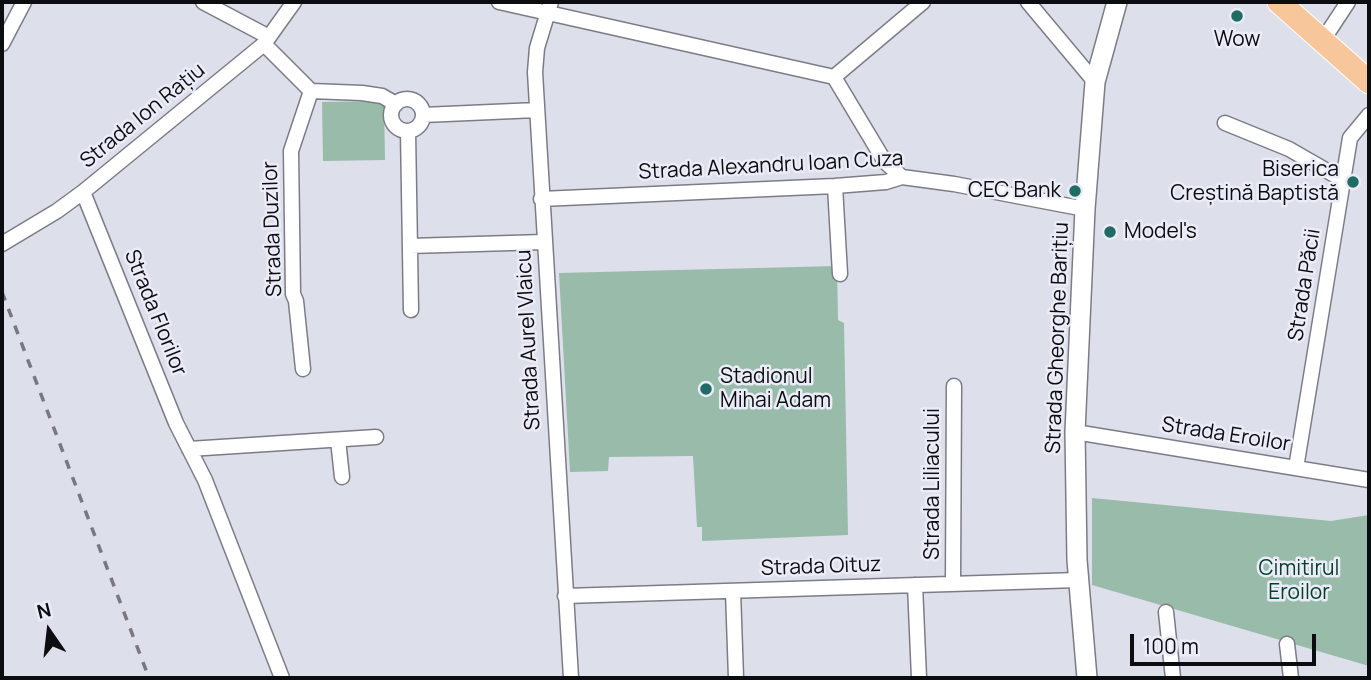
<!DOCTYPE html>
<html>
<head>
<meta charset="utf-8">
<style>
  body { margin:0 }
  #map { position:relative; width:1371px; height:680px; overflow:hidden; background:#dddfea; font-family:Manrope,sans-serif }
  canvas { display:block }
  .frame { position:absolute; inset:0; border:4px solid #0c0d10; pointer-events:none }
  .north { position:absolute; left:14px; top:596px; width:70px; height:70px; -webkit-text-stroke:5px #eaecf7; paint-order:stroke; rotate:346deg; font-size:19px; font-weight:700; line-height:28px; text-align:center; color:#0c0d10 }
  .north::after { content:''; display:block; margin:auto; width:24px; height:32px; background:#0c0d10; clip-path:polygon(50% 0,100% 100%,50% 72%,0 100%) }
  .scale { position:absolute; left:1130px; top:634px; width:186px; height:32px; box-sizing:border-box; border:4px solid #0c0d10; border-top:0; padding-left:9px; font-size:21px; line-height:24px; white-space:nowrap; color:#0c0d10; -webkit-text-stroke:5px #eaecf7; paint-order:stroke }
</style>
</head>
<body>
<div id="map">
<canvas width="1371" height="680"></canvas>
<div class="frame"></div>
<div class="north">N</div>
<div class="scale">100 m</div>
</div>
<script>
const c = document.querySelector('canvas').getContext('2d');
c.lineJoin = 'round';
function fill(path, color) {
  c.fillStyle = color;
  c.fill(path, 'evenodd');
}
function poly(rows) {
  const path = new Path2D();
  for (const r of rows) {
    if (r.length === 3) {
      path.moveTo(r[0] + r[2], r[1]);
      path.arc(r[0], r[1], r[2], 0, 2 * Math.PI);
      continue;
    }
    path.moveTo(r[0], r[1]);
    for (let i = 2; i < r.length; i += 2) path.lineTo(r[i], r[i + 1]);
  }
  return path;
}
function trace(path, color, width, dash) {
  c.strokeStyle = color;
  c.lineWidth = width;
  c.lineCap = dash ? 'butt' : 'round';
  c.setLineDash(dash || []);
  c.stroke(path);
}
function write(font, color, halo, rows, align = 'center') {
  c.font = font + ' Manrope,sans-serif';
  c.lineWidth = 5;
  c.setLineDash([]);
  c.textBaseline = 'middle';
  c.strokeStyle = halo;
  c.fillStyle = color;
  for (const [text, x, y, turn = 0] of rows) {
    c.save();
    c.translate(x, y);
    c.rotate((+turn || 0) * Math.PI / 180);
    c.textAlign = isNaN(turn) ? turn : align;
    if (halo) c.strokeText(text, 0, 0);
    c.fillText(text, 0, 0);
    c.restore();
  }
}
const green = poly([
  [384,101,385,160,323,161,322,102],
  [837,266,838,320,844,323,848,535,702,541,702,527,697,527,693,456,609,457,608,471,570,472,559,273],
  [1092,498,1331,521,1369,515,1369,666,1092,585]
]);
const street = poly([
  [203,2,269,37],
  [499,2,834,77,885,162,902,177],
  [551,2,537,48,535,72,571,678],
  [1028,2,1095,82],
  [1323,40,1348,2],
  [2,44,24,2],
  [264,44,311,91,362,93,382,96,396,104],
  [834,77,923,2],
  [407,115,16],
  [423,115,537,110],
  [1225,123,1289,149,1343,180],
  [408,131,411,310],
  [835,186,840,274],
  [83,192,176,423,205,480,282,678],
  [541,199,835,186,886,182,902,177,954,184,1085,209],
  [2,244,57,211,83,192,264,44,294,2],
  [410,246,544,242],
  [303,369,296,301,293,294,291,151,311,91],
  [1075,432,1369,480],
  [338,440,342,477],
  [189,449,376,437],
  [1296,468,1350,138,1369,115],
  [953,582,954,386],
  [915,585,919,678],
  [733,591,736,678],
  [565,596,1078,580],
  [1166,612,1173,678],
  [1287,644,1291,678]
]);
const secondary = poly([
  [1087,678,1077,560,1075,432,1085,209,1095,82,1117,2]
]);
const primary = poly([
  [1279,2,1369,82]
]);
const rail = poly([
  [2,292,149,678]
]);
const markers = [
  [1237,16,7,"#216b65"],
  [1353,182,7,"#216b65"],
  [1075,191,7,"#216b65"],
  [1110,232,7,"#216b65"],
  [706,389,7,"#216b65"]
];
const poiNames = [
  ["Wow",1237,40,"center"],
  ["Biserica",1339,170],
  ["Creștină Baptistă",1339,194],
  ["CEC Bank",1061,191],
  ["Model's",1124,232,"left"],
  ["Stadionul",720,377,"left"],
  ["Mihai Adam",720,401,"left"]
];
const streetNames = [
  ["Strada Ion Rațiu",143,116,-39],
  ["Strada Alexandru Ioan Cuza",771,166,-3],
  ["Strada Duzilor",273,229,-92],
  ["Strada Păcii",1305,285,-81],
  ["Strada Florilor",155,313,68],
  ["Strada Gheorghe Barițiu",1058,338,-88],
  ["Strada Aurel Vlaicu",529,340,-93],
  ["Strada Eroilor",1226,435,9],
  ["Strada Liliacului",933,484,-90],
  ["Strada Oituz",821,567,-2]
];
const parkNames = [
  ["Cimitirul",1299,569],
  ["Eroilor",1299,593]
];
fill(green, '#9ba');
trace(street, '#7b7d86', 17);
trace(secondary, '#7b7d86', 22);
trace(primary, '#fff', 25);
trace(street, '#fff', 14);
trace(secondary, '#fff', 19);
trace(primary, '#f7c69b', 23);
trace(rail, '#787980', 3.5, [9, 9]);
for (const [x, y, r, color] of markers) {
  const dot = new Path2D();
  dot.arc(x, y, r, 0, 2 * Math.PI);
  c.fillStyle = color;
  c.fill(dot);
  trace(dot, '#eaecf7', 2.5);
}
write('21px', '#0c0d10', '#eaecf7', poiNames, 'right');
write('21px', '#0c0d10', '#eaecf7', streetNames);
write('21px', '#073d29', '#eaecf7', parkNames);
</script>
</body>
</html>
